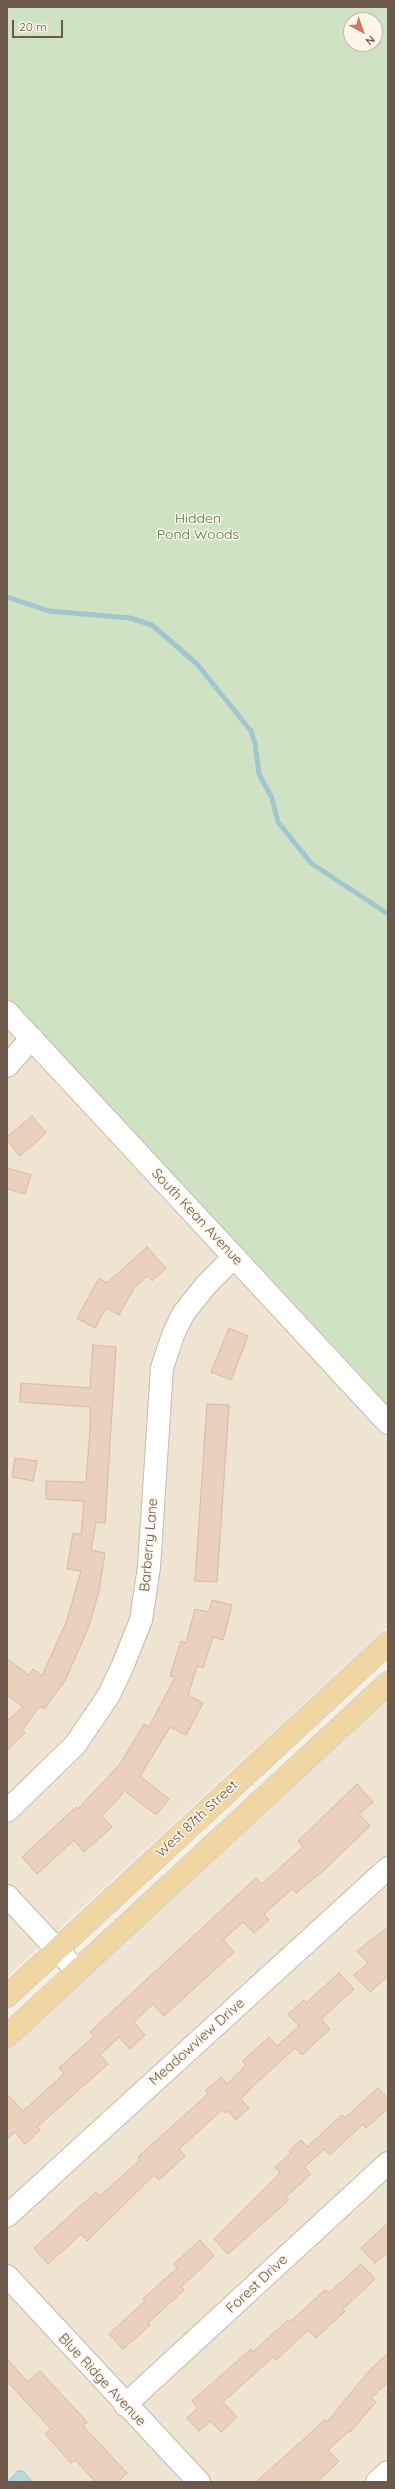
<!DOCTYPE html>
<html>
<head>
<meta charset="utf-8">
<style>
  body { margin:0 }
  #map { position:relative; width:395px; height:2489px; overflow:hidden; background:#f8f1e3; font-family:Quicksand,sans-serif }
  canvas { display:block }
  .frame { position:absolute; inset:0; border:8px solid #6c594c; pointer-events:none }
  .north { position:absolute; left:343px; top:12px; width:40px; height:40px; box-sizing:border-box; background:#fcf5e8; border:1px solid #c2b7aa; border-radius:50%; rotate:139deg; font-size:11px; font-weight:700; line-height:16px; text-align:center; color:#6c594c }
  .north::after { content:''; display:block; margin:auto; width:14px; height:18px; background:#d27858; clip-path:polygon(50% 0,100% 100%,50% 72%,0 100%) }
  .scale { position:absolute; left:12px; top:20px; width:51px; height:18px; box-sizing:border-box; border:2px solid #6c594c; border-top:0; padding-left:5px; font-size:12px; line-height:14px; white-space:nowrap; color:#6c594c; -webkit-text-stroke:3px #fcf5e8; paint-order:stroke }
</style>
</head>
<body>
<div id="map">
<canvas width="395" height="2489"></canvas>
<div class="frame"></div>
<div class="north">N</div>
<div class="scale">20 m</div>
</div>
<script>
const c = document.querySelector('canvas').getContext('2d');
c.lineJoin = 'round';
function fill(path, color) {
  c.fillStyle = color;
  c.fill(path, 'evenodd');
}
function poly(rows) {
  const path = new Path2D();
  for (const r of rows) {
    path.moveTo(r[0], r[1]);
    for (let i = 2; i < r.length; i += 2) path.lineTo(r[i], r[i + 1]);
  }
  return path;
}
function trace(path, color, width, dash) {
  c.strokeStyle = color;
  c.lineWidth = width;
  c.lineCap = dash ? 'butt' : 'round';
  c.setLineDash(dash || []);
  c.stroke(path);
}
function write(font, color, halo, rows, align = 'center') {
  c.font = font + ' Quicksand,sans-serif';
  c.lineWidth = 3;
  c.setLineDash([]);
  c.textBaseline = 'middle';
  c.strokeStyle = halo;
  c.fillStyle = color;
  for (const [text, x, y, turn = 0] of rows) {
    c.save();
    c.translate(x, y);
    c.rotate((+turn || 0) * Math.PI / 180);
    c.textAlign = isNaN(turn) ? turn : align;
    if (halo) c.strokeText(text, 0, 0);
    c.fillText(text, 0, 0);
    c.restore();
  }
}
const residential = poly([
  [7,1025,388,1439,388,1626,7,1977],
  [388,1693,388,2482,7,2482,7,2046]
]);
const green = poly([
  [7,7,388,7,388,1421,7,1009],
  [351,20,375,20,375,44,351,44]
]);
const water = poly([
  [18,2471,23,2471,33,2482,7,2482,18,2471]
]);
const stream = poly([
  [7,597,49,611,130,618,152,625,197,664,251,731,255,743,259,774,272,798,278,822,311,863,388,914]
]);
const building = poly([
  [32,1116,46,1133,20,1156,7,1140,7,1137,32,1116],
  [7,1168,31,1175,25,1194,7,1189,7,1168],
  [147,1247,166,1268,152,1281,147,1276,134,1288,119,1315,106,1308,95,1328,77,1318,99,1278,107,1283,147,1247],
  [229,1328,248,1336,231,1380,211,1372,229,1328],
  [93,1345,116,1347,105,1523,96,1522,91,1550,105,1553,99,1591,89,1626,65,1681,44,1709,40,1706,22,1730,25,1733,7,1750,7,1721,23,1707,7,1695,7,1659,29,1675,33,1669,42,1676,67,1620,81,1571,67,1569,73,1533,81,1535,84,1501,46,1499,46,1481,86,1482,90,1429,90,1407,20,1402,21,1383,90,1388,93,1345],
  [207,1404,229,1405,217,1582,195,1581,207,1404],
  [15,1458,37,1461,33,1481,12,1477,15,1458],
  [212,1600,232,1605,223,1640,213,1637,203,1668,197,1666,188,1695,203,1703,186,1735,170,1727,140,1776,169,1799,156,1815,125,1791,102,1816,112,1827,84,1852,74,1840,37,1874,22,1857,76,1807,78,1809,120,1764,144,1724,149,1727,175,1677,170,1676,181,1641,186,1643,195,1609,209,1612,212,1600],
  [357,1784,373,1802,359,1814,370,1826,324,1870,296,1893,292,1889,264,1914,269,1920,254,1933,243,1922,223,1940,234,1952,164,2016,153,2004,134,2022,145,2035,130,2049,119,2037,100,2055,108,2064,37,2127,40,2130,25,2144,15,2132,7,2139,7,2094,23,2111,64,2074,59,2068,94,2036,90,2032,256,1878,262,1884,303,1847,298,1841,357,1784],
  [388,1927,388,1976,370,1992,354,1975,368,1963,357,1951,388,1927],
  [339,1973,354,1989,321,2019,330,2029,302,2055,295,2048,251,2088,241,2099,249,2108,236,2120,228,2111,226,2113,222,2110,179,2149,185,2156,159,2180,154,2175,87,2241,81,2234,48,2264,34,2248,96,2192,100,2196,140,2160,138,2157,208,2094,205,2091,221,2077,227,2084,246,2065,243,2061,269,2037,277,2046,299,2026,288,2014,304,2000,306,2003,339,1973],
  [378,2088,388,2099,388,2108,366,2128,363,2124,330,2155,325,2149,304,2167,311,2174,286,2197,289,2200,228,2254,214,2239,280,2173,275,2167,291,2153,289,2151,301,2140,307,2147,342,2115,345,2118,378,2088],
  [388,2223,388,2252,375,2263,361,2248,388,2223],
  [200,2240,214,2256,181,2287,184,2290,148,2323,150,2325,123,2349,109,2334,145,2301,143,2299,177,2268,174,2264,200,2240],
  [361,2264,375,2279,343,2309,345,2311,316,2338,308,2330,276,2360,273,2357,223,2402,237,2417,221,2432,210,2421,199,2431,187,2418,198,2408,192,2401,251,2349,253,2352,288,2320,290,2322,325,2290,329,2293,361,2264],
  [388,2353,388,2382,371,2398,376,2402,350,2432,349,2431,328,2450,339,2461,317,2482,256,2482,325,2420,327,2422,368,2372,388,2353],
  [7,2359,28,2382,40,2371,87,2422,83,2426,127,2473,118,2482,96,2482,75,2460,71,2463,45,2434,51,2429,7,2381,7,2359]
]);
const minor = poly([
  [7,1012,388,1423],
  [7,1066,32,1038],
  [7,1811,75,1745,109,1695,123,1665,141,1620,149,1567,162,1368,173,1335,183,1314,206,1285,234,1257],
  [7,1896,77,1971],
  [7,2216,388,1868],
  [7,2276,199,2482],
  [125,2405,388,2163],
  [377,2482,388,2472]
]);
const major = poly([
  [7,1996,388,1643],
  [7,2036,388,1683]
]);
const parkNames = [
  ["Hidden",198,519],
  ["Pond Woods",198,535]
];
const streetNames = [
  ["South Kean Avenue",197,1217,47],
  ["Barberry Lane",149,1545,-85],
  ["West 87th Street",197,1819,-43],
  ["Meadowview Drive",197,2042,-42],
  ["Forest Drive",257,2284,-43],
  ["Blue Ridge Avenue",102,2380,47]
];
fill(residential, '#efe3d2');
fill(green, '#cfe3c4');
fill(water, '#bad8df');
trace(water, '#a2c6cf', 1);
trace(stream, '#a2c6cf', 5);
fill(building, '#ead1be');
trace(building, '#dab9a1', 1);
trace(minor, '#c7b9ab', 24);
trace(major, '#d6d1cd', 24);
trace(minor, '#fff', 22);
trace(major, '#efd6a3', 22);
write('14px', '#547749', '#fcf5e8', parkNames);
write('14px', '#6c594c', '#fcf5e8', streetNames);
</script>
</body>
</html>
